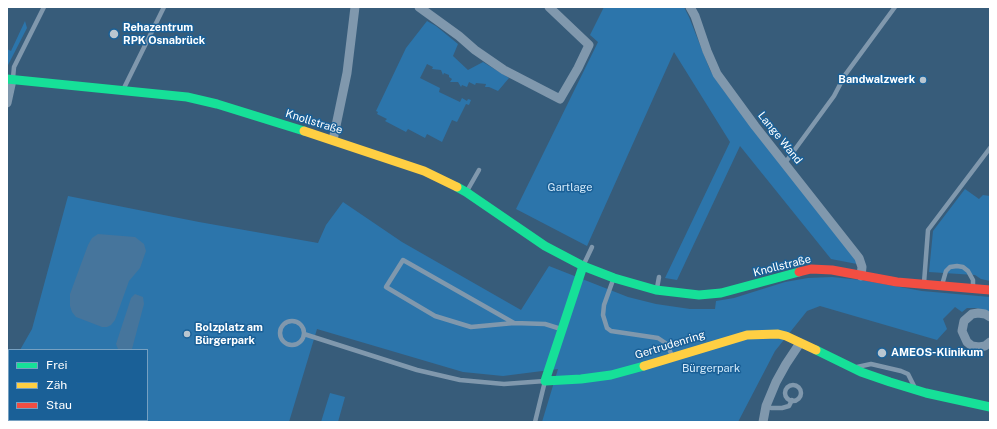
<!DOCTYPE html>
<html>
<head>
<meta charset="utf-8">
<style>
  body { margin:0 }
  #map { position:relative; width:997px; height:429px; overflow:hidden; background:#375c7a; font-family:"Public Sans",sans-serif }
  canvas { display:block }
  .frame { position:absolute; inset:0; border:8px solid #fff; pointer-events:none }
  .legend { position:absolute; left:8px; top:349px; width:140px; height:72px; box-sizing:border-box; background:#1a6097; border:1px solid #76a0c1; margin:0; padding:5px 7px; list-style:none; font-size:12px; color:#fff }
  .legend li { display:flex; align-items:center; gap:8px; height:20px }
  .legend b { width:20px; border:1px solid #76a0c1 }
</style>
</head>
<body>
<div id="map">
<canvas width="997" height="429"></canvas>
<div class="frame"></div>
<ul class="legend">
<li><b style="height:5px;background:#16e098"></b>Frei</li>
<li><b style="height:5px;background:#ffcf43"></b>Zäh</li>
<li><b style="height:5px;background:#f24e42"></b>Stau</li>
</ul>
</div>
<script>
const c = document.querySelector('canvas').getContext('2d');
c.lineJoin = 'round';
function fill(path, color) {
  c.fillStyle = color;
  c.fill(path, 'evenodd');
}
function poly(rows) {
  const path = new Path2D();
  for (const r of rows) {
    if (r.length === 3) {
      path.moveTo(r[0] + r[2], r[1]);
      path.arc(r[0], r[1], r[2], 0, 2 * Math.PI);
      continue;
    }
    path.moveTo(r[0], r[1]);
    for (let i = 2; i < r.length; i += 2) path.lineTo(r[i], r[i + 1]);
  }
  return path;
}
function trace(path, color, width, dash) {
  c.strokeStyle = color;
  c.lineWidth = width;
  c.lineCap = dash ? 'butt' : 'round';
  c.setLineDash(dash || []);
  c.stroke(path);
}
function write(font, color, halo, rows, align = 'center') {
  c.font = font + ' "Public Sans",sans-serif';
  c.lineWidth = 3;
  c.setLineDash([]);
  c.textBaseline = 'middle';
  c.strokeStyle = halo;
  c.fillStyle = color;
  for (const [text, x, y, turn = 0] of rows) {
    c.save();
    c.translate(x, y);
    c.rotate((+turn || 0) * Math.PI / 180);
    c.textAlign = isNaN(turn) ? turn : align;
    if (halo) c.strokeText(text, 0, 0);
    c.fillText(text, 0, 0);
    c.restore();
  }
}
const green = poly([
  [604,7,684,7,689,17,710,70,724,91,856,258,857,264,831,259,740,146,677,280,665,278,730,142,674,52,587,246,516,209,598,42,590,35],
  [25,21,27,28,7,67,7,49,11,51],
  [427,21,436,26,458,44,453,56,468,70,483,62,509,78,498,91,489,87,485,87,486,84,476,83,475,85,469,82,467,87,462,85,461,87,458,82,450,82,452,79,449,77,449,75,444,73,443,75,441,70,432,69,433,67,427,64,420,78,440,88,439,92,460,102,462,98,467,101,468,99,471,100,469,105,466,104,457,122,452,120,442,142,427,134,425,138,408,129,406,132,385,121,387,119,377,114,378,112,376,111,406,48],
  [965,189,979,199,983,195,990,196,990,281,981,279,975,275,929,272,933,231],
  [68,196,199,222,318,243,326,225,343,202,402,242,521,310,549,266,628,297,656,304,690,309,715,309,716,301,734,298,785,282,808,278,832,277,861,280,922,291,990,297,990,313,981,309,976,308,967,308,962,312,955,307,943,319,947,329,937,340,820,306,807,311,775,351,738,422,542,422,558,369,503,376,463,372,317,329,289,422,7,422,7,371,9,368,9,420,147,420,147,350,20,350,32,329],
  [330,393,345,397,338,422,321,422]
]);
const water = poly([
  [98,234,135,237,144,244,146,251,140,268,129,281,115,320,111,325,107,327,102,327,76,317,72,312,70,306,70,294,88,245,92,238],
  [135,294,143,297,144,304,132,349,131,350,120,350,118,349,116,344,131,298]
]);
const lane = poly([
  [13,78,14,67,44,7],
  [123,90,164,7],
  [785,163,834,96,845,75,895,7],
  [467,191,479,170],
  [583,266,592,247],
  [613,280,604,305,603,315,607,328,611,331,658,338,667,344,672,356],
  [924,283,928,230,990,148],
  [942,285,946,271,950,267,957,266,963,267,968,271,973,280,973,287],
  [657,288,659,277],
  [292,333,12],
  [514,323,403,260,386,287,435,316,471,327,514,323,545,324,561,329],
  [304,334,417,370,460,380,504,384,545,381,535,422],
  [857,367,871,364,901,371,908,374,914,386],
  [793,393,8],
  [766,406,771,408,782,408,789,406,792,400]
]);
const street = poly([
  [419,7,459,36,475,50,504,70,560,99,578,68,589,45,549,7],
  [690,7,695,16,707,51,717,74,755,126,859,258,862,267,861,276],
  [7,103,12,80],
  [333,140,347,73,355,7],
  [990,317,985,314,978,313,972,314,964,321,962,331,967,342,972,346,979,347,985,346,990,342],
  [763,422,766,406,776,382,786,364,800,343]
]);
const fast = poly([
  [7,79,187,97,217,104,304,131],
  [457,187,466,192,545,246,583,266,614,278,656,290,699,295,721,293,799,272],
  [583,266,545,381,581,379,611,375,644,366],
  [816,350,861,372,890,382,926,393,990,407]
]);
const slow = poly([
  [304,131,424,171,457,187],
  [644,366,747,335,778,334,786,336,816,350]
]);
const jam = poly([
  [799,272,811,269,832,270,897,282,990,290]
]);
const markers = [
  [114,34,5,"#b9c6d0"],
  [923,80,4,"#b9c6d0"],
  [187,334,4,"#b9c6d0"],
  [882,353,5,"#b9c6d0"]
];
const poiNames = [
  ["Rehazentrum",123,28],
  ["RPK Osnabrück",123,41],
  ["Bandwalzwerk",915,80,"right"],
  ["Bolzplatz am",195,328],
  ["Bürgerpark",195,341],
  ["AMEOS-Klinikum",891,353]
];
const streetNames = [
  ["Knollstraße",314,122,17],
  ["Lange Wand",780,138,51],
  ["Knollstraße",782,266,-14],
  ["Gertrudenring",670,345,-17]
];
const parkNames = [
  ["Gartlage",570,188],
  ["Bürgerpark",711,369]
];
fill(green, '#2c75ab');
fill(water, '#46759c');
trace(lane, '#8098ad', 4.5);
trace(street, '#8098ad', 9);
trace(fast, '#16e098', 9);
trace(slow, '#ffcf43', 9);
trace(jam, '#f24e42', 9);
for (const [x, y, r, color] of markers) {
  const dot = new Path2D();
  dot.arc(x, y, r, 0, 2 * Math.PI);
  c.fillStyle = color;
  c.fill(dot);
  trace(dot, '#1a6097', 1.5);
}
write('bold 11px', '#fff', '#1a6097', poiNames, 'left');
write('11px', '#fff', '#1a6097', streetNames);
write('11px', '#d4ebfb', '#1a6097', parkNames);
</script>
</body>
</html>
